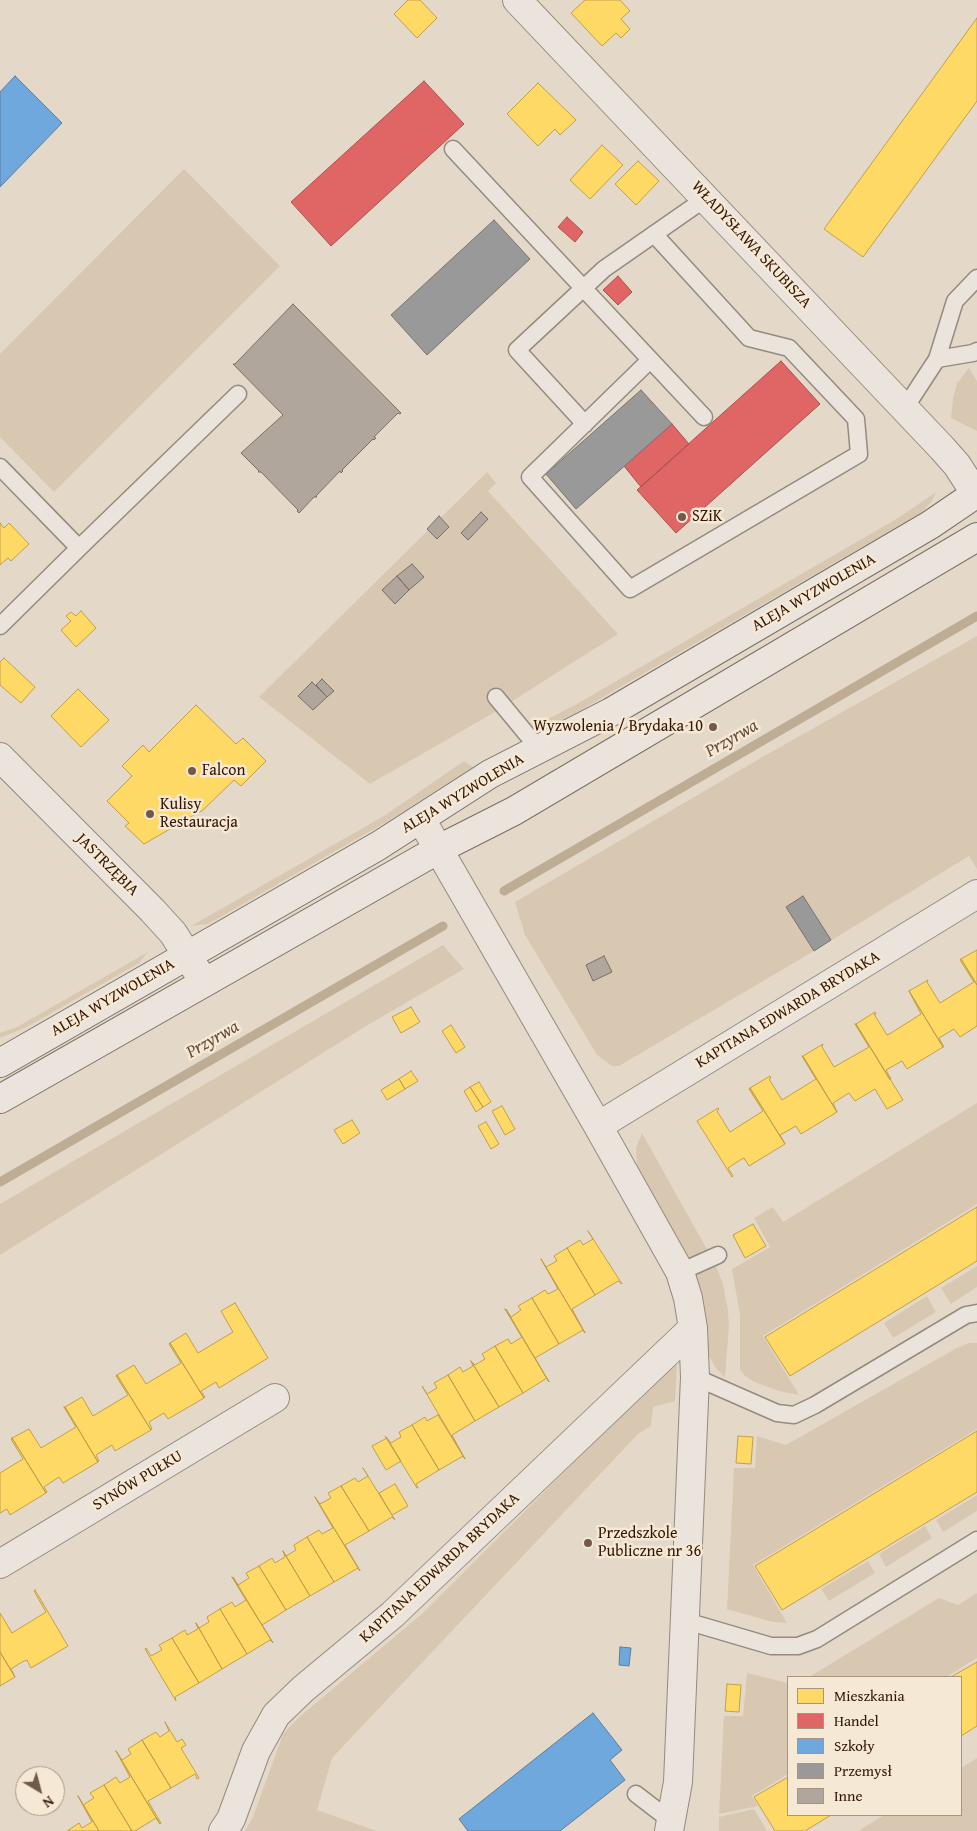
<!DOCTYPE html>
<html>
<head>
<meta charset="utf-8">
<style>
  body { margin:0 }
  #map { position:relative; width:977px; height:1831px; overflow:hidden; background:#e4d9c9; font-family:"Gentium Book Plus",serif }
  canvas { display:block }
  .legend { position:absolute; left:787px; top:1676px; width:175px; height:140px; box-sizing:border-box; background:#f5e8d5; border:1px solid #a79481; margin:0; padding:6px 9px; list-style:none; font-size:15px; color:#331504 }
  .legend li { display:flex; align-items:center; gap:10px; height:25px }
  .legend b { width:25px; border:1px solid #a79481 }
  .north { position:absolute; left:15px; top:1766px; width:50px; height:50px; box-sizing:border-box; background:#f5e8d5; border:1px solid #a79481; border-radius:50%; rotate:143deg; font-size:14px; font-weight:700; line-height:20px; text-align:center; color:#331504 }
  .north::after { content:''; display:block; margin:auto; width:18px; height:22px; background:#715a49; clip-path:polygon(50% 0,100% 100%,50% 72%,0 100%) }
</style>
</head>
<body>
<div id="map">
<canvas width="977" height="1831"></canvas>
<ul class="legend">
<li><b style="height:14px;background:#ffd966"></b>Mieszkania</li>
<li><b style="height:14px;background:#e06666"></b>Handel</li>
<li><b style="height:14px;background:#6fa8dc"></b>Szkoły</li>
<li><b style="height:14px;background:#999"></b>Przemysł</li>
<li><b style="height:14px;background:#b0a69b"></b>Inne</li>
</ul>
<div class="north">N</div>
</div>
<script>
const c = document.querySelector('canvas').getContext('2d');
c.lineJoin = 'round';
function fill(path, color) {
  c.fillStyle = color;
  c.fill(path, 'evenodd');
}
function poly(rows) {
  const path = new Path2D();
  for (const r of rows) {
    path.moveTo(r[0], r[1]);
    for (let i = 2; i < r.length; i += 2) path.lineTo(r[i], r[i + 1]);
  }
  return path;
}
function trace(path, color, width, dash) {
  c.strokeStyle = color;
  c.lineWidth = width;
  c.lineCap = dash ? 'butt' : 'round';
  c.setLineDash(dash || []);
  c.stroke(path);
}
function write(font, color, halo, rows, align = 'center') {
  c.font = font + ' "Gentium Book Plus",serif';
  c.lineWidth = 5;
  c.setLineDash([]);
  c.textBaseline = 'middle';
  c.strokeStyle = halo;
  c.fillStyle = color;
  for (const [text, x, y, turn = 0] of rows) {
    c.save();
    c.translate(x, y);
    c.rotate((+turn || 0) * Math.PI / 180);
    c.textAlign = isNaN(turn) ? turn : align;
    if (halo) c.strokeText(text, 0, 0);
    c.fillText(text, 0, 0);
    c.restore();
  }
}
const green = poly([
  [184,169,280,266,54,492,0,437,0,354],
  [969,368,977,381,977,431,951,418,953,398,957,383],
  [487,472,496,483,488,491,618,634,495,712,370,784,259,697],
  [936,492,932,501,922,512,574,714,538,731,538,724,575,705,898,518],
  [977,636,977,869,969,856,814,951,619,1066,612,1066,597,1055,525,935,515,902,759,759],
  [464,761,473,767,388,821,222,916,208,924,191,926,384,816],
  [443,945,464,969,366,1026,0,1255,0,1204],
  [148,952,139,963,27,1027,0,1038,0,1033,17,1027],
  [977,1103,977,1204,763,1336,799,1395,779,1391,754,1382,744,1375,740,1370,740,1315,732,1269,770,1247,754,1218,773,1207,783,1222],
  [642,1133,709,1253,688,1262,637,1170,636,1148],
  [715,1264,723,1284,728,1311,729,1326,725,1378,715,1367,709,1356,705,1310,702,1293,695,1278,696,1273],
  [977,1266,977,1287,951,1304,941,1288],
  [927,1296,936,1312,893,1338,884,1323],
  [969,1343,977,1343,977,1429,753,1565,787,1623,773,1622,727,1609,734,1468,755,1468,757,1436,786,1445,955,1349],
  [671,1365,677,1365,675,1401,653,1407,651,1426,638,1434,332,1758,317,1810,377,1831,245,1831,253,1817,283,1734,297,1719,423,1613],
  [977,1495,977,1511,943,1532,936,1520],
  [925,1526,932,1538,886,1567,879,1554],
  [868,1561,875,1573,829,1601,821,1589],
  [977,1593,977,1658,946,1677,809,1677,939,1598,958,1605],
  [747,1673,788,1683,788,1774,752,1796,758,1806,719,1814,724,1716,743,1716],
  [977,1758,977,1831,858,1831,884,1815,961,1815,961,1768],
  [754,1809,767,1831,719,1831,719,1817]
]);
const homes = poly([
  [408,0,420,0,437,18,417,38,394,14,408,0],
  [585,0,620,0,630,11,621,19,630,29,621,38,616,33,602,46,571,13,585,0],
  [977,18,977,101,863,257,824,229,977,18],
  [538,83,576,120,560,135,555,129,538,146,507,114,538,83],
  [602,145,623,165,590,199,570,180,602,145],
  [638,161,659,181,636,205,615,184,638,161],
  [0,523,4,528,9,523,29,544,11,561,8,558,0,565,0,523],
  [81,611,96,628,76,647,61,630,71,621,66,616,71,612,76,616,81,611],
  [4,658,35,687,21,703,0,685,0,662,4,658],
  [78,689,109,720,81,747,51,716,78,689],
  [196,705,236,744,243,738,266,761,241,786,234,780,203,810,144,844,125,826,129,823,107,801,132,776,122,766,143,745,149,752,196,705],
  [977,950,977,985,961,959,977,950],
  [961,959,977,985,977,1026,960,1037,954,1029,939,1038,944,1047,943,1047,909,991,928,980,927,982,940,1003,974,982,960,960,961,959],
  [909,991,943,1047,907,1069,902,1061,886,1070,891,1079,890,1080,856,1024,875,1012,876,1014,874,1014,887,1035,891,1033,921,1014,909,991],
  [411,1007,420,1022,401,1033,392,1017,411,1007],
  [855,1024,856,1024,903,1100,887,1109,875,1089,855,1101,849,1093,833,1103,837,1112,803,1056,823,1044,822,1047,834,1067,864,1050,869,1047,855,1024],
  [451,1025,465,1047,456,1053,442,1031,451,1025],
  [802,1056,837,1112,801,1134,796,1126,780,1135,785,1144,750,1088,770,1076,771,1078,769,1079,782,1100,816,1079,802,1056],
  [411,1071,418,1081,405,1089,399,1079,411,1071],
  [399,1079,405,1089,387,1100,381,1090,399,1079],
  [479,1082,491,1102,483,1107,470,1087,479,1082],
  [470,1087,483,1107,476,1112,464,1091,470,1087],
  [750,1088,785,1144,749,1166,744,1158,740,1160,728,1168,733,1176,732,1177,697,1121,718,1108,719,1109,717,1111,730,1132,763,1111,749,1089,750,1088],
  [502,1106,515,1129,505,1135,492,1111,502,1106],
  [352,1120,360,1133,343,1144,334,1130,352,1120],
  [486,1122,499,1144,491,1149,478,1126,486,1122],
  [977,1207,977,1261,790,1376,765,1337,977,1207],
  [753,1224,766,1246,745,1258,733,1235,753,1224],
  [588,1231,622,1284,618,1281,595,1295,567,1248,580,1240,583,1245,593,1239,588,1231],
  [567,1248,595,1295,572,1309,585,1333,541,1259,546,1267,557,1261,554,1256,567,1248],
  [541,1259,585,1333,583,1330,559,1344,532,1298,545,1290,548,1294,558,1289,541,1259],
  [532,1298,559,1344,535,1358,549,1382,506,1309,511,1317,521,1310,518,1306,532,1298],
  [235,1303,268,1358,219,1388,216,1382,201,1391,205,1397,204,1398,170,1343,186,1333,198,1353,233,1332,221,1311,235,1303],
  [505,1309,549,1382,547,1378,523,1393,495,1346,508,1339,511,1344,522,1337,505,1309],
  [170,1343,204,1398,168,1419,164,1413,149,1422,152,1429,151,1430,117,1375,134,1365,146,1384,181,1363,169,1344,170,1343],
  [495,1346,523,1393,499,1407,471,1361,475,1365,485,1359,482,1354,495,1346],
  [471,1361,499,1407,475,1421,448,1375,460,1367,463,1372,473,1366,471,1361],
  [117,1375,151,1430,115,1451,112,1445,96,1455,99,1461,98,1462,65,1407,82,1397,93,1416,128,1395,116,1376,117,1375],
  [448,1375,475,1421,452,1435,465,1459,422,1386,427,1394,437,1388,434,1383,448,1375],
  [64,1407,65,1407,98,1462,63,1483,59,1477,44,1487,47,1492,46,1493,12,1438,29,1429,41,1448,76,1427,64,1407],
  [438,1415,465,1459,463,1456,439,1470,412,1425,425,1417,427,1421,438,1415],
  [412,1425,439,1470,416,1484,418,1488,417,1488,385,1436,391,1443,401,1437,399,1432,412,1425],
  [977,1431,977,1492,782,1610,755,1566,977,1431],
  [738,1436,753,1437,751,1464,736,1463,738,1436],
  [12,1438,46,1493,10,1515,7,1509,0,1513,0,1473,23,1459,11,1439,12,1438],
  [387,1438,401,1461,386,1470,372,1446,387,1438],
  [363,1468,395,1520,392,1517,369,1531,341,1486,355,1478,358,1482,368,1476,363,1468],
  [395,1484,408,1506,392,1515,379,1493,395,1484],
  [341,1486,369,1531,345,1545,360,1571,315,1497,320,1504,331,1498,328,1493,341,1486],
  [315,1497,360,1571,358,1568,334,1582,307,1537,319,1530,322,1534,333,1528,315,1497],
  [307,1537,334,1582,310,1596,283,1551,286,1556,296,1550,294,1545,307,1537],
  [283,1551,310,1596,286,1610,259,1566,272,1558,275,1563,285,1557,283,1551],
  [259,1566,286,1610,262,1625,273,1643,233,1577,238,1585,249,1578,246,1573,259,1566],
  [232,1577,273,1643,270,1640,247,1654,220,1609,232,1602,235,1607,246,1600,232,1577],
  [35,1590,68,1646,31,1668,27,1660,22,1662,11,1669,15,1677,0,1652,0,1613,12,1633,46,1612,34,1591,35,1590],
  [220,1609,247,1654,222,1669,196,1623,199,1628,209,1622,207,1617,220,1609],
  [196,1623,222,1669,199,1683,172,1638,185,1630,187,1635,198,1629,196,1623],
  [172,1638,199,1683,175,1697,176,1701,145,1649,146,1648,151,1656,162,1650,159,1645,172,1638],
  [0,1652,15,1677,0,1686,0,1652],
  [977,1662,977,1726,961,1736,961,1677,951,1677,977,1662],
  [727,1684,741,1685,739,1712,725,1711,727,1684],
  [165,1722,177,1742,182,1739,186,1745,181,1748,199,1778,197,1779,195,1774,171,1788,142,1740,156,1732,160,1737,169,1731,165,1722],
  [142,1740,171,1788,148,1801,161,1823,160,1824,116,1751,122,1760,131,1754,128,1749,142,1740],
  [116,1751,160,1824,156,1818,135,1831,132,1831,104,1785,116,1777,120,1783,130,1777,116,1751],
  [788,1777,788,1815,831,1815,805,1831,775,1831,754,1797,788,1777],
  [104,1785,132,1831,99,1831,78,1796,83,1805,94,1798,90,1793,104,1785],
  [78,1796,99,1831,67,1831,79,1823,82,1828,92,1822,78,1796]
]);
const shops = poly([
  [424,81,464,124,331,246,291,202,424,81],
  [567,217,583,232,575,242,558,227,567,217],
  [618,276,632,292,618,305,603,290,618,276],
  [781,361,820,404,676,533,637,490,781,361],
  [672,424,689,444,641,487,624,466,672,424]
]);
const schools = poly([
  [15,76,62,123,0,187,0,92,15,76],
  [620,1647,631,1648,629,1666,619,1665,620,1647],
  [593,1713,622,1750,610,1760,625,1780,560,1831,468,1831,459,1819,593,1713]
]);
const industry = poly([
  [494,220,530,259,427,355,391,315,494,220],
  [641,390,672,424,576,509,546,474,641,390],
  [803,896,831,940,814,951,786,907,803,896]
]);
const stream = poly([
  [504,891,977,616],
  [0,1182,443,926]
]);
const building = poly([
  [293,304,401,413,400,414,398,413,374,437,376,438,374,440,373,439,342,470,343,471,341,473,340,471,316,496,317,497,314,497,299,513,297,511,298,510,261,472,258,472,259,471,241,453,283,415,233,364,235,364,293,304],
  [481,512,488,519,468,540,461,533,481,512],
  [439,516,449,527,437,539,427,529,439,516],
  [412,564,424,577,409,590,397,576,412,564],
  [397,576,409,590,395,604,382,590,397,576],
  [322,679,334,691,327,697,316,685,322,679],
  [312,682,327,697,313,710,298,696,312,682],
  [604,956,612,972,593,981,586,965,604,956]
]);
const service = poly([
  [453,149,704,417],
  [937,359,973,353,977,351],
  [650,360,530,477,630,589,859,454,856,419,789,348,749,338,654,234],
  [905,408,937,359,955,301,977,278],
  [585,424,517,350,604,269,706,198],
  [0,467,79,548,0,626],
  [79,548,238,394],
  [496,697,539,749],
  [680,1272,718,1255],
  [695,1377,777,1413,794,1415,815,1405,966,1315,977,1313],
  [686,1621,771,1646,798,1646,817,1639,977,1540],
  [636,1794,671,1821]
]);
const minor = poly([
  [517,0,942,448,957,465,977,496],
  [0,757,152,910,173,933,204,982],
  [421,819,598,1126,680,1272,688,1298,693,1328,695,1377,678,1782,669,1831],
  [598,1126,977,894],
  [0,1564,275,1398],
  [223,1831,231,1819,256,1751,276,1715,303,1689,392,1615,693,1328]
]);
const secondary = poly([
  [0,1063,378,846,490,774,611,712,930,525,977,493],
  [0,1099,439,849,514,811,977,537]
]);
const markers = [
  [682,517,5,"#715a49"],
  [713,727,5,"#715a49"],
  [192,771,5,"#715a49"],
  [150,814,5,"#715a49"],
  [588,1543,5,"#715a49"]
];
const streetNames = [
  ["WŁADYSŁAWA SKUBISZA",751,245,47],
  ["ALEJA WYZWOLENIA",814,593,-30],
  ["ALEJA WYZWOLENIA",463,794,-31],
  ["JASTRZĘBIA",107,865,45],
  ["ALEJA WYZWOLENIA",113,998,-30],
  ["KAPITANA EDWARDA BRYDAKA",788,1010,-31],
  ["SYNÓW PUŁKU",138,1481,-31],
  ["KAPITANA EDWARDA BRYDAKA",440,1568,-43]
];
const poiNames = [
  ["SZiK",692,517],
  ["Wyzwolenia / Brydaka 10",703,727,"right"],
  ["Falcon",202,771],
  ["Kulisy",160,805],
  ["Restauracja",160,823],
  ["Przedszkole",598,1534],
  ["Publiczne nr 36",598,1552]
];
const waterNames = [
  ["Przyrwa",732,739,-30],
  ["Przyrwa",213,1040,-30]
];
fill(green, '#d8c8b1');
fill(homes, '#ffd966');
trace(homes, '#c29e49', 1);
fill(shops, '#e06666');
trace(shops, '#ac4e49', 1);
fill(schools, '#6fa8dc');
trace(schools, '#5d7c9b', 1);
fill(industry, '#999');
trace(industry, '#7a716c', 1);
trace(stream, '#bfac95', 9);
fill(building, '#b0a69b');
trace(building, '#7a6f65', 1);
trace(service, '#948a7f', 19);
trace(minor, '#948a7f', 30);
trace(secondary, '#7a6f65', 30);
trace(service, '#eae4dc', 16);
trace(minor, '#eae4dc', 28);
trace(secondary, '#eae4dc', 28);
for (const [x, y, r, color] of markers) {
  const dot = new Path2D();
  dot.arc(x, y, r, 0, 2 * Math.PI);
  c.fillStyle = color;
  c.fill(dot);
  trace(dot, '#f5e8d5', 2);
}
write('16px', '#331504', '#f5e8d5', streetNames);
write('16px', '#331504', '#f5e8d5', poiNames, 'left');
write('italic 18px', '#654935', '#f5e8d5', waterNames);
</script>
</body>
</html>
